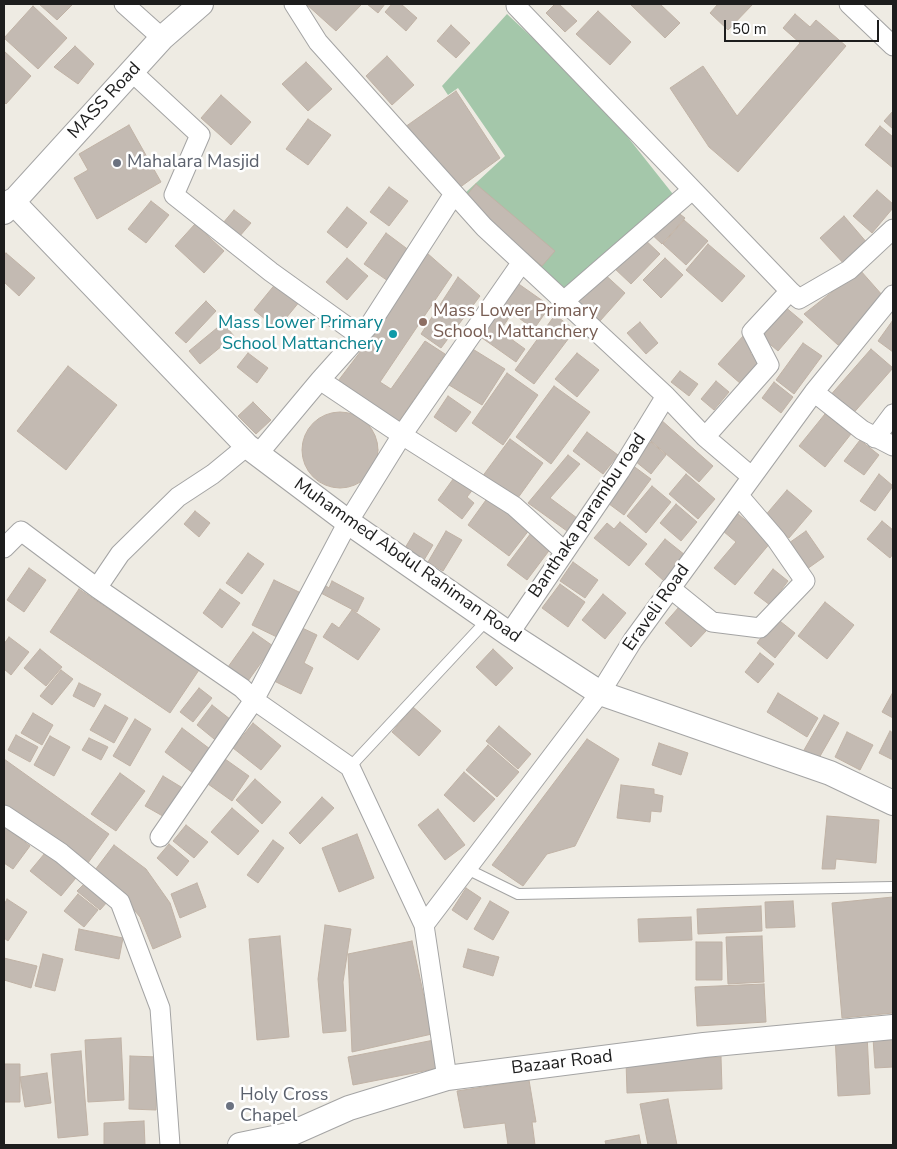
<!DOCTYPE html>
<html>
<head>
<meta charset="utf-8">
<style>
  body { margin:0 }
  #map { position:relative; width:897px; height:1149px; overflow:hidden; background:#eeebe3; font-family:"Nunito Sans",sans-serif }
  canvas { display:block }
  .frame { position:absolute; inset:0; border:5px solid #1d1d1d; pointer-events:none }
  .scale { position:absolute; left:724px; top:20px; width:155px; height:22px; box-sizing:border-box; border:2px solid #1d1d1d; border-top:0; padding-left:6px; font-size:15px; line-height:18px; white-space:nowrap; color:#1d1d1d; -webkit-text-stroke:4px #fff; paint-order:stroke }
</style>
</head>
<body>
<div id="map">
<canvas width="897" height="1149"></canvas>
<div class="frame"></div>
<div class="scale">50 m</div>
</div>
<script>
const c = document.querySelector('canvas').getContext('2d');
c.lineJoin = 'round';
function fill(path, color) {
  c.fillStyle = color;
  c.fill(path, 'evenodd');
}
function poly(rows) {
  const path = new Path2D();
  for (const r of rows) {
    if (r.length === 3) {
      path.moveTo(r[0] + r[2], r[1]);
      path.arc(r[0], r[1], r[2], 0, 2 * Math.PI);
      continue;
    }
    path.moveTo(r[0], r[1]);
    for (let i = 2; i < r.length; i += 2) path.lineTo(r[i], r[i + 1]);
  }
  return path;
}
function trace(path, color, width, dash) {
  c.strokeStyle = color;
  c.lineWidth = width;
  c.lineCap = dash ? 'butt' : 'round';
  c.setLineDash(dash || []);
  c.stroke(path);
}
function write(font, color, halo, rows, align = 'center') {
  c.font = font + ' "Nunito Sans",sans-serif';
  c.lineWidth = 5;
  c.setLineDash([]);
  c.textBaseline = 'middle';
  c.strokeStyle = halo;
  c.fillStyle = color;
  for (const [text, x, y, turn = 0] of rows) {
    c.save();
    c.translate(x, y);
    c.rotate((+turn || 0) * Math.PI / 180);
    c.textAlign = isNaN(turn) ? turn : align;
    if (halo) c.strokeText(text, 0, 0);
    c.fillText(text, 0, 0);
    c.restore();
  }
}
const cemetery = poly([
  [507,14,596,97,676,198,563,293,463,195,505,156,458,88,448,95,442,86]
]);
const building = poly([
  [39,4,73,4,57,20,39,4],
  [306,4,360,4,361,5,336,31,306,4],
  [367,4,385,4,378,13,367,4],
  [392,4,401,4,417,18,406,31,385,12,392,4],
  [555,4,559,4,577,21,565,32,546,13,555,4],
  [633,4,660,4,680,23,665,38,631,5,633,4],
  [718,4,753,4,728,30,710,13,718,4],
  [33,6,67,38,38,69,4,38,33,6],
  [598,11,631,42,610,65,576,34,598,11],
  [795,14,810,27,816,20,846,46,738,172,709,147,670,88,703,66,737,116,800,43,783,28,795,14],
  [451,25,470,43,456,58,437,41,451,25],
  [75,46,94,64,78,84,54,67,75,46],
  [4,51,31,76,6,104,4,102,4,51],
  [387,56,414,85,392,105,366,76,387,56],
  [306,62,332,89,308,111,282,84,306,62],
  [456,91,500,158,459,188,405,127,456,91],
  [221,95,251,122,231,145,201,118,221,95],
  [893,111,893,129,884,121,893,111],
  [308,119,331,135,308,165,286,149,308,119],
  [129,125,161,182,97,219,74,178,88,170,79,154,129,125],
  [880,126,893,137,893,168,865,145,880,126],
  [476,184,555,251,542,266,463,200,476,184],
  [389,187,408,201,389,226,370,212,389,187],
  [877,190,893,204,893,208,872,233,853,216,877,190],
  [151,201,169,215,146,243,128,229,151,201],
  [347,207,367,223,347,248,327,232,347,207],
  [672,208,685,218,662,244,648,231,672,208],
  [234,210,251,223,239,237,223,223,234,210],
  [844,216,868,244,845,265,820,238,844,216],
  [684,220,708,241,686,265,663,244,684,220],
  [195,224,224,251,204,273,175,246,195,224],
  [386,233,410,251,388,281,364,264,386,233],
  [641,236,660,254,631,284,613,267,641,236],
  [708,244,745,276,722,302,686,270,708,244],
  [6,253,35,278,19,296,4,282,4,256,6,253],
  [427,253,452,275,380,382,391,389,425,341,445,354,395,427,335,385,367,343,427,253],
  [347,258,368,276,347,300,326,282,347,258],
  [665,258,683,275,661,298,643,280,665,258],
  [860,270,883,296,838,345,804,314,860,270],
  [601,271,625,293,600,321,576,299,601,271],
  [458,277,480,296,441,348,421,334,458,277],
  [513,280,550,306,534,329,512,313,500,331,525,349,516,362,475,333,513,280],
  [277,282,300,301,277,329,254,310,277,282],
  [206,301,216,311,186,343,175,333,206,301],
  [784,306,803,322,778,351,759,335,784,306],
  [555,315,575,330,534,384,515,370,555,315],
  [893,320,893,352,878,341,893,320],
  [640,322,658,343,646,354,627,333,640,322],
  [223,323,234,336,200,364,189,351,223,323],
  [744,335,756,346,750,353,760,362,741,384,718,364,744,335],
  [803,343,822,356,794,394,776,380,803,343],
  [471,348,505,369,482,405,449,385,471,348],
  [871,349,893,368,850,417,828,398,871,349],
  [248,353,268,368,257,383,237,367,248,353],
  [577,353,599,370,577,397,555,379,577,353],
  [68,366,117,405,66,470,17,431,68,366],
  [680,371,698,384,689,396,671,382,680,371],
  [507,373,538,395,503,445,472,423,507,373],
  [716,381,729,392,714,410,701,399,716,381],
  [774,382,793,397,781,413,762,398,774,382],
  [554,386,590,412,551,464,516,437,554,386],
  [448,396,471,412,456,432,434,417,448,396],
  [253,402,271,420,256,434,238,416,253,402],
  [340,450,38],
  [825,414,851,434,825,467,799,446,825,414],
  [660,419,713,466,699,482,645,436,660,419],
  [587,432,618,455,603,474,573,451,587,432],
  [510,439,543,463,515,502,482,477,510,439],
  [860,440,879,455,864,475,844,461,860,440],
  [651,442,666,455,651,474,635,461,651,442],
  [568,455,580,464,550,498,577,518,567,531,528,503,568,455],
  [632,465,651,479,624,515,605,501,632,465],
  [686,474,715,499,698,519,669,494,686,474],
  [879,474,893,486,875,511,860,501,879,474],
  [456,475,474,488,467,497,474,503,462,519,438,500,456,475],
  [652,486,671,502,646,533,627,516,652,486],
  [787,490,812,511,789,538,764,517,787,490],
  [491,493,533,525,509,556,468,525,491,493],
  [676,504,697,522,681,541,660,523,676,504],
  [195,511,210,523,199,537,184,524,195,511],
  [738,514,771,542,735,585,714,568,736,542,723,531,738,514],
  [882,521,893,530,893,554,890,558,867,539,882,521],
  [620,522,647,544,629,566,594,538,607,523,614,529,620,522],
  [446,531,462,540,443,571,428,562,446,531],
  [806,531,824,557,807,569,789,543,806,531],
  [414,533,433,545,421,565,402,553,414,533],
  [531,533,551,548,527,580,507,565,531,533],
  [665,539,685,555,664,581,645,564,665,539],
  [248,553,264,564,242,594,226,583,248,553],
  [573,562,598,580,585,598,560,581,573,562],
  [29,568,46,580,24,612,7,600,29,568],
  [773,569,788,581,770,605,754,593,773,569],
  [274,580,301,593,279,638,252,625,274,580],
  [332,581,364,598,357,612,319,592,323,584,329,588,332,581],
  [560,584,585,602,568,627,542,608,560,584],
  [79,589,199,670,170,713,50,632,79,589],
  [220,589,240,603,222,628,203,613,220,589],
  [603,594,626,613,605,639,582,620,603,594],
  [825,602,854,625,827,659,798,636,825,602],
  [679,607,706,631,691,647,665,623,679,607],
  [352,610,380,629,358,660,323,637,332,623,339,628,352,610],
  [776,618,795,633,775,658,757,643,776,618],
  [298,626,317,635,304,663,313,668,301,694,272,680,298,626],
  [253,632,273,646,248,681,228,667,253,632],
  [9,637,29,652,11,675,4,669,4,644,9,637],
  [40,649,62,667,46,686,24,668,40,649],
  [493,649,513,668,496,686,476,667,493,649],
  [760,653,774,664,758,683,745,672,760,653],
  [61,670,73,679,52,705,40,696,61,670],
  [79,683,101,694,94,707,73,696,79,683],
  [199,688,212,698,193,722,180,712,199,688],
  [893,692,893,718,882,712,893,692],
  [778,693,818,718,807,737,767,712,778,693],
  [105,705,128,718,114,743,90,730,105,705],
  [212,705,235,723,219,743,197,725,212,705],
  [413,707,441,731,419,756,392,732,413,707],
  [33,713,53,725,42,745,21,733,33,713],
  [824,715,839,723,819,758,804,750,824,715],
  [135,719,151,729,130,766,113,756,135,719],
  [253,723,281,746,261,770,233,748,253,723],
  [499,726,531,754,518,769,486,741,499,726],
  [182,728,210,749,193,773,165,752,182,728],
  [890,731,893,733,893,760,879,753,890,731],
  [847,732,873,745,860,770,835,757,847,732],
  [16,735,38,747,30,762,8,750,16,735],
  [50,736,70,747,54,776,34,765,50,736],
  [89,738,108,747,101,760,82,750,89,738],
  [587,739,619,759,575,846,547,854,523,886,492,865,587,739],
  [659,743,688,753,681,775,652,765,659,743],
  [488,745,519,772,497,797,466,770,488,745],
  [218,754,249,776,232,801,201,779,218,754],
  [4,759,109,834,85,867,4,808,4,759],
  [464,772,495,799,474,822,444,795,464,772],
  [120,773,145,791,116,831,91,814,120,773],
  [163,776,186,790,168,819,145,806,163,776],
  [255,779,281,802,262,824,236,800,255,779],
  [621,785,654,789,654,794,663,796,661,812,651,811,650,822,617,818,621,785],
  [322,797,334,808,300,844,289,833,322,797],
  [232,808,259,831,238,855,211,832,232,808],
  [438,809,465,845,445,860,418,825,438,809],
  [827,816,879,820,876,863,836,859,835,869,822,869,827,816],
  [186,825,208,842,194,858,173,841,186,825],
  [4,826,30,846,13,869,4,863,4,826],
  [357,834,374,878,339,892,322,848,357,834],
  [273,840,284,848,258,883,247,875,273,840],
  [169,844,189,861,177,876,157,858,169,844],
  [114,845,146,869,170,903,181,937,153,949,140,917,124,898,92,874,114,845],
  [50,847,80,873,61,896,30,871,50,847],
  [86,882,108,901,100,910,77,891,86,882],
  [197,883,206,907,180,918,171,894,197,883],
  [466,888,481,898,467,920,452,910,466,888],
  [78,894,98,910,84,927,64,911,78,894],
  [893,897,893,1013,842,1018,832,903,893,897],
  [7,899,27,912,8,941,4,938,4,905,7,899],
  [490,901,509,912,493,940,474,929,490,901],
  [793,901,795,927,766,928,765,902,793,901],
  [761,906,762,931,698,934,697,909,761,906],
  [691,917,692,940,639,942,638,919,691,917],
  [325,925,351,929,343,982,346,1031,323,1033,318,979,325,925],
  [79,929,123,938,119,959,75,950,79,929],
  [280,936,289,1037,257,1040,249,939,280,936],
  [762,936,764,982,728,984,726,937,762,936],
  [412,941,432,1034,352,1052,348,954,412,941],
  [696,942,722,942,722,980,696,980,696,942],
  [468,949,499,957,493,976,463,967,468,949],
  [43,954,63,959,55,991,35,986,43,954],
  [4,958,37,966,31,988,4,980,4,958],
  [764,984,766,1022,697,1026,695,987,764,984],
  [867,1034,870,1094,838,1096,835,1035,867,1034],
  [893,1036,893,1067,875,1068,873,1038,893,1036],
  [121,1038,124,1100,88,1102,85,1040,121,1038],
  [434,1040,439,1068,353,1085,348,1057,434,1040],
  [81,1051,88,1135,58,1138,51,1054,81,1051],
  [130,1056,158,1057,156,1110,129,1109,130,1056],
  [721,1057,722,1089,627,1093,626,1061,721,1057],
  [4,1064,20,1064,20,1102,4,1102,4,1064],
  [47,1073,51,1103,25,1107,20,1077,47,1073],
  [529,1080,536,1122,532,1122,535,1145,508,1145,505,1123,464,1128,457,1091,529,1080],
  [668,1099,677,1145,648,1145,640,1104,668,1099],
  [144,1121,145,1145,104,1145,104,1123,144,1121],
  [639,1135,641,1145,606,1145,605,1141,639,1135]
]);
const service = poly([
  [350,767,488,619],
  [467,869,518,894,893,887]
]);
const minor = poly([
  [124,4,162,38],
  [294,4,318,42,484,227,666,396,705,437,752,477],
  [518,4,516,6,790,291,752,332,769,365,705,437],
  [849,4,893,46],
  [131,71,200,135,174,195,271,272,360,336],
  [790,291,799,299,849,270,893,229],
  [564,301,692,190],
  [320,380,402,435,514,506,565,552],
  [814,392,862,430,893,446],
  [875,438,893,414],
  [259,453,320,380,371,323,454,194],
  [4,548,21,531,97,588,120,554,178,497,213,474,247,446],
  [97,588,242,688,254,700,350,767,424,925,447,1078],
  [670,588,712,622,760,628,805,581,776,539,739,496],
  [509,634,620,471,666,396],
  [4,815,61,853,120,902,160,1008,170,1145],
  [160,837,254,700,348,522,402,435,522,262],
  [424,925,600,693,633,640,814,392,893,295]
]);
const tertiary = poly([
  [12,201,247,446,348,522,509,634,600,693,830,773,893,803],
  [4,212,162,38,201,4],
  [240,1145,288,1135,349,1108,447,1078,704,1045,893,1027]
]);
const markers = [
  [117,163,5,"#6b7280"],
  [423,322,5,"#8d6e63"],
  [393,334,5,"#0f9aa8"],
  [230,1106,5,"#6b7280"]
];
const streetNames = [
  ["MASS Road",105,101,-47],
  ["Banthaka parambu road",588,516,-56],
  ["Muhammed Abdul Rahiman Road",407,561,35],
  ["Eraveli Road",657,608,-55],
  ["Bazaar Road",562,1063,-7]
];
const worshipNames = [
  ["Mahalara Masjid",127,163],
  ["Holy Cross",240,1096],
  ["Chapel",240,1117]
];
const educationNames = [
  ["Mass Lower Primary",433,312],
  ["School, Mattanchery",433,333]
];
const cultureNames = [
  ["Mass Lower Primary",383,324],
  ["School Mattanchery",383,345]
];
fill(cemetery, '#a4c7aa');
fill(building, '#c3bab2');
trace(building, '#c0b2a5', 1);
trace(service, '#a4a4a4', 12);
trace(minor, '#a4a4a4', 21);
trace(tertiary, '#a4a4a4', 26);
trace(service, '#fff', 10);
trace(minor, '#fff', 19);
trace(tertiary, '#fff', 24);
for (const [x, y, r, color] of markers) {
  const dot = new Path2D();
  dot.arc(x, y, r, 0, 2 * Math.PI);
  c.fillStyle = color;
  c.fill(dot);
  trace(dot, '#fff', 2);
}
write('18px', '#1d1d1d', '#fff', streetNames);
write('18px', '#5b616d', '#fff', worshipNames, 'left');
write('18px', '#785e54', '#fff', educationNames, 'left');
write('18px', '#0d838f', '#fff', cultureNames, 'right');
</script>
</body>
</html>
